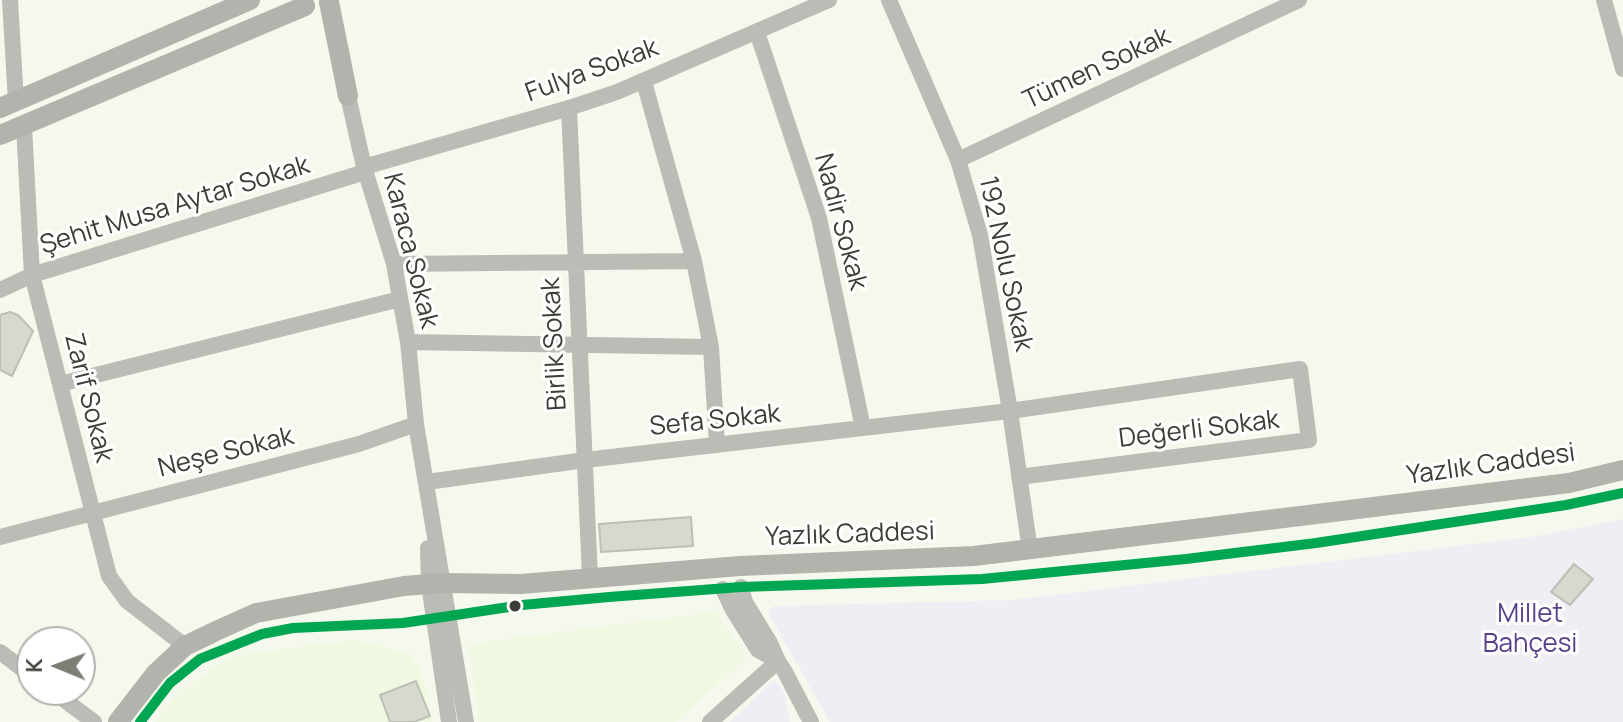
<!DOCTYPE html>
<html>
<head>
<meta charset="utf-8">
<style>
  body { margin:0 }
  #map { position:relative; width:1623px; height:722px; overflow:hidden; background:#f5f9ed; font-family:Manrope,sans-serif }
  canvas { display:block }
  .north { position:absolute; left:16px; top:626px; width:80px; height:80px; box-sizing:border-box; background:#fff; border:2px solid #b1b2ae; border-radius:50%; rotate:271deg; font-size:22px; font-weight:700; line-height:32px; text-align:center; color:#3c3e35 }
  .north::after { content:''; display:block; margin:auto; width:28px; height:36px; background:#7d7f75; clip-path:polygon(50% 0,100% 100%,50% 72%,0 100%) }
</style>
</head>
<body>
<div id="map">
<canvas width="1623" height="722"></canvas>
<div class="north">K</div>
</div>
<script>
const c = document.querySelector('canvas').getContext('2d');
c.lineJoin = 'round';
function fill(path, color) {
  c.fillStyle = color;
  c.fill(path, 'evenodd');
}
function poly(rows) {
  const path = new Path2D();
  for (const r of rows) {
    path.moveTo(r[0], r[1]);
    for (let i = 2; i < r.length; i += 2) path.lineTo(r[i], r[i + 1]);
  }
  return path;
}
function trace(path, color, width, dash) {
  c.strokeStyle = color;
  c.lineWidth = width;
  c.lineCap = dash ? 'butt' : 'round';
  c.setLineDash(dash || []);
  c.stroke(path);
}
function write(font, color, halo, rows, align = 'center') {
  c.font = font + ' Manrope,sans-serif';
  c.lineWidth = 6;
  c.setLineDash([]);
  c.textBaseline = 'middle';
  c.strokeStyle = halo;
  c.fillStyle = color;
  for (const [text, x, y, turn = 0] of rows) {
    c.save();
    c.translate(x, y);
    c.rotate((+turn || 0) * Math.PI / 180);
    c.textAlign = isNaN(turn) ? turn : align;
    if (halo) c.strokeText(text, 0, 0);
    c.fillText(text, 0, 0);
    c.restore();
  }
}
const built = poly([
  [715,612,747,657,676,722,478,722,469,644],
  [353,640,410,653,423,678,432,722,156,722,173,700,213,668,241,655]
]);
const green = poly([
  [1623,519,1623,722,830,722,768,613,774,606,1012,600,1531,537],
  [774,679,784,692,790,722,730,722]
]);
const building = poly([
  [10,312,18,315,33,331,12,376,0,370,0,315,10,312],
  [691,517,693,546,601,552,599,524,691,517],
  [1574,564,1593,579,1570,605,1551,592,1574,564],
  [416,681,430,716,414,722,390,722,380,695,416,681]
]);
const minor = poly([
  [10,0,16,102],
  [889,0,958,160,980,235,1010,411,1030,551],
  [1604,0,1623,69],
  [757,32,819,218,863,428],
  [644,82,694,261,711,347,717,445],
  [348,96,364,167,394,264,408,342,416,424,466,722],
  [569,108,590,577],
  [24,126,32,275,109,576,127,601,185,646],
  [958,160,1299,0],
  [364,167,569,108,617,92,829,0],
  [394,264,694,261],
  [0,290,32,275,365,172],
  [408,342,711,347],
  [60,384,400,299],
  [427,482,585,460,1010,411,1300,369,1309,440,1019,477],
  [0,537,359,444,416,424],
  [428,548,429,584,449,722],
  [723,589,733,610,758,650,778,661,785,672,811,722],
  [0,652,32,676],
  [51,690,94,722],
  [710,722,778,661,770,643,745,602,741,587]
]);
const major = poly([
  [329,2,348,96],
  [0,108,250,0],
  [0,135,305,6],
  [118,722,156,673,185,646,216,631,256,613,404,586,442,583,521,584,740,566,974,556,1569,483,1623,470]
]);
const bus1 = poly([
  [140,722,170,683,200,659,262,634,293,628,403,623,522,605,609,597,741,587,982,579,1186,559,1316,543,1566,505,1623,493]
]);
const markers = [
  [515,606,7,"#3c3e35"]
];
const streetNames = [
  ["Tümen Sokak",1097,69,-25],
  ["Fulya Sokak",592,71,-20],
  ["Şehit Musa Aytar Sokak",175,206,-17],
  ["Nadir Sokak",840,222,75],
  ["Karaca Sokak",410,251,76],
  ["192 Nolu Sokak",1005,264,78],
  ["Birlik Sokak",555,344,-93],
  ["Zarif Sokak",88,398,76],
  ["Sefa Sokak",715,421,-6],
  ["Değerli Sokak",1199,430,-7],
  ["Neşe Sokak",226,453,-14],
  ["Yazlık Caddesi",1491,465,-8],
  ["Yazlık Caddesi",850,535,-2]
];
const parkNames = [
  ["Millet",1530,615],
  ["Bahçesi",1530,645]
];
fill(built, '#f1f8e1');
fill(green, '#efeef5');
fill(building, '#d5d9ce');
trace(building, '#bcbfb5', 2);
trace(minor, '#babcb6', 16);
trace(major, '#b1b3ac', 20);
trace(bus1, '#00a651', 10);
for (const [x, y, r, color] of markers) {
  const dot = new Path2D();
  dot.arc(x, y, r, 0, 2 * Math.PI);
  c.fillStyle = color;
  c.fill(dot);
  trace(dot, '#fff', 3);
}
write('26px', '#3c3e35', '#fff', streetNames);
write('26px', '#59408d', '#fff', parkNames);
</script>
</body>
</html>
